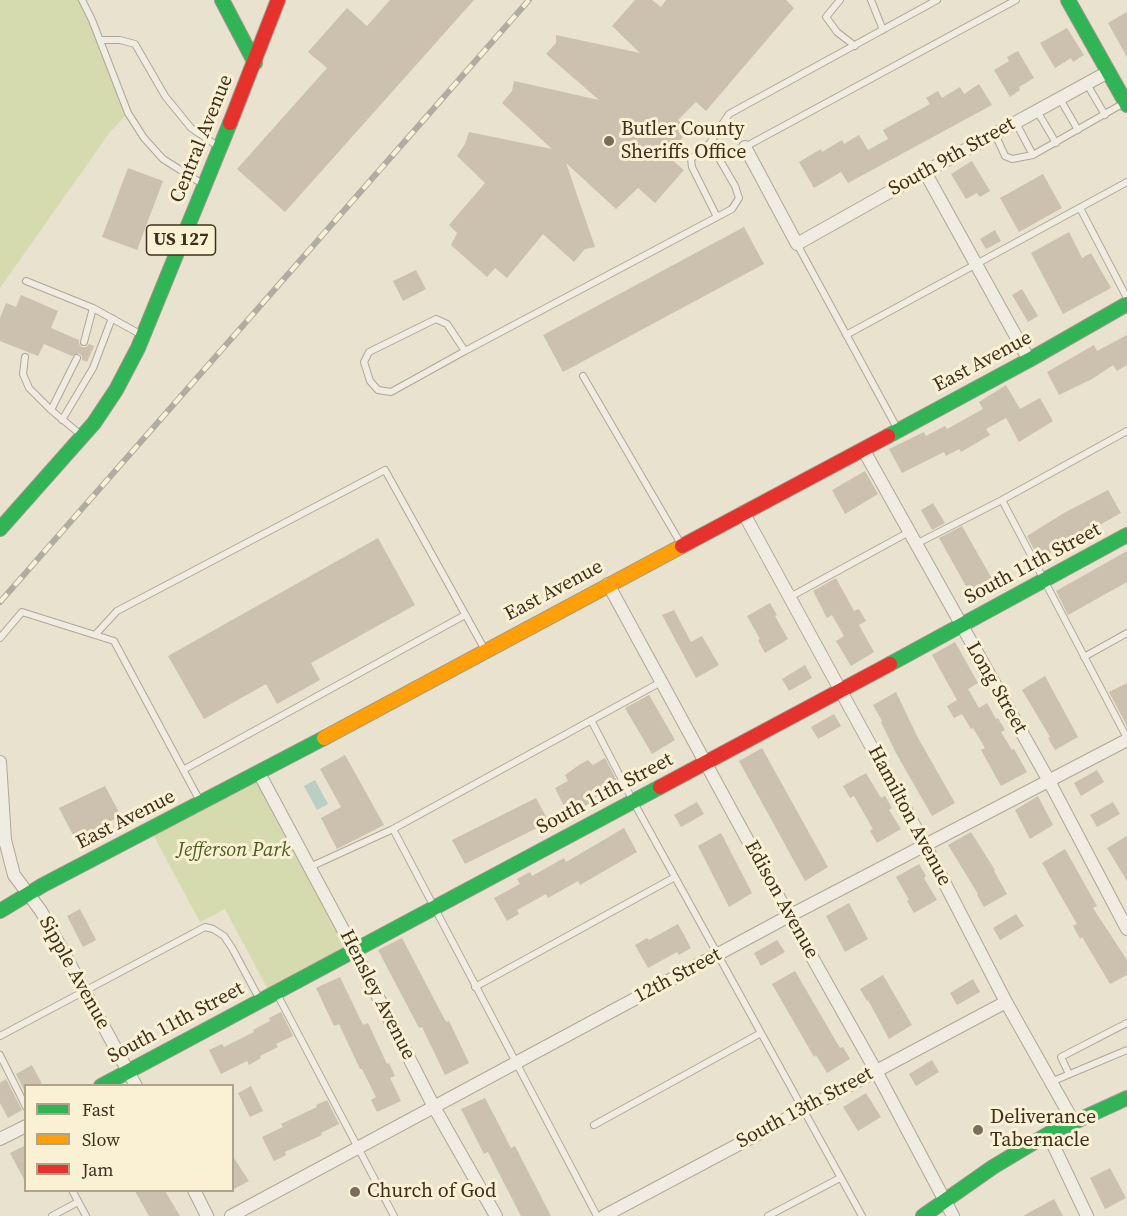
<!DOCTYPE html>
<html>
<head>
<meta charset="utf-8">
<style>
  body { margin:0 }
  #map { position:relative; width:1127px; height:1216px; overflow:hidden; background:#e8e2ce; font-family:"Source Serif 4",serif }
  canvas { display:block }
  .legend { position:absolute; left:24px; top:1084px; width:210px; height:108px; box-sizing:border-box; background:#faf1d5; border:2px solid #afa48b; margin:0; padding:8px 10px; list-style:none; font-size:18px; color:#3f301d }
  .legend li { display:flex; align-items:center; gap:12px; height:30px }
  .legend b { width:30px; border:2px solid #afa48b }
</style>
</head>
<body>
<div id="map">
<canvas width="1127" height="1216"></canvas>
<ul class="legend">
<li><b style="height:8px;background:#30b455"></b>Fast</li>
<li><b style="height:8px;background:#ff9f0a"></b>Slow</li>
<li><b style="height:8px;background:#e5322d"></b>Jam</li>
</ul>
</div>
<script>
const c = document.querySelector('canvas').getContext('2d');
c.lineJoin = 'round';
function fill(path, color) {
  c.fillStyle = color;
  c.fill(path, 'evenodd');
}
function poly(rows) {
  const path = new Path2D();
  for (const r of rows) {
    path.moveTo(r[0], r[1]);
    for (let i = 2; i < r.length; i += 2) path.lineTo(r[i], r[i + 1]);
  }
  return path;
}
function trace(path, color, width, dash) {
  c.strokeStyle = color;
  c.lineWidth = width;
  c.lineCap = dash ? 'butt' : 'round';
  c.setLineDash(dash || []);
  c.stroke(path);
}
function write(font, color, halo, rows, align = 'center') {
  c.font = font + ' "Source Serif 4",serif';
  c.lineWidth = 6;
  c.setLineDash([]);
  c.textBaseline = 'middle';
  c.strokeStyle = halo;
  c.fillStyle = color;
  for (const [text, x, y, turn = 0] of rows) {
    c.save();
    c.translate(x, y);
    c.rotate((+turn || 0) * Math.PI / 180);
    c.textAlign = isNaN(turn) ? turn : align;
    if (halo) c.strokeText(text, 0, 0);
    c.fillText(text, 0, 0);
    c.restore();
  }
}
const green = poly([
  [0,0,82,0,128,113,110,132,0,288],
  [259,773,354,950,271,995,225,909,200,922,150,829]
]);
const water = poly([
  [315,780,328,804,317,810,304,786]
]);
const building = poly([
  [390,0,474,0,285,212,237,169,327,68,308,52,347,8,367,26],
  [635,0,652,0,661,7,666,0,786,0,794,8,706,111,696,102,678,120,689,131,666,155,684,170,655,203,638,188,616,209,566,163,595,247,585,249,574,262,543,234,507,278,495,268,487,277,451,245,457,233,449,225,485,183,457,156,465,144,469,132,552,149,502,103,512,91,514,81,599,100,546,54,556,43,556,35,640,53,612,26],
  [1127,12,1127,57,1108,23],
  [1067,28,1084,55,1073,62,1071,58,1055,68,1040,43],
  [1018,51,1034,78,1019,87,1020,90,1010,97,994,70,1009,61,1007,57],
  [979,84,992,105,848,183,841,172,814,188,799,162,821,149,822,152,842,140,844,144,859,135,868,150,888,139,883,130,930,104,926,98,938,91,942,98,960,87,964,94],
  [972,161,990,191,980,197,977,193,966,199,951,174],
  [128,168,163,181,137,250,102,237],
  [1043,174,1062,208,1019,232,1000,198],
  [744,227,764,264,563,372,543,335],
  [995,230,1001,241,986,249,980,239],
  [1069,232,1082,258,1091,253,1111,288,1063,314,1031,253],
  [416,270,426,289,403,301,393,281],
  [1022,289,1038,316,1028,322,1012,295],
  [21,295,58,311,51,328,79,340,79,344,82,347,86,347,89,344,94,346,87,362,82,360,82,356,79,353,72,356,44,344,38,356,0,341,0,318,6,303,16,307],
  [1127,335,1127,365,1117,371,1113,365,1092,379,1059,395,1047,372,1094,345,1097,351],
  [1006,385,1020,409,1040,398,1053,421,1019,442,1006,418,986,429,990,435,961,452,959,449,946,456,944,452,902,473,889,449,924,432,926,436,945,426,947,429,983,409,979,402],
  [865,471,878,494,845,514,832,490],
  [1108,490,1121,513,1039,559,1027,536,1064,513],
  [933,503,945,523,932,530,921,510],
  [962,526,995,584,972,597,939,538],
  [378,538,415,605,311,663,320,680,277,704,266,684,204,719,168,656],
  [1127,551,1127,582,1068,615,1056,591],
  [836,578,854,611,859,609,866,621,859,625,874,652,851,666,836,641,844,636,832,615,827,618,813,591],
  [770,603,777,615,775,616,788,639,765,653,758,640,760,639,747,616],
  [674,610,691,642,702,636,719,665,696,678,662,615],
  [955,642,978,683,968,689,979,708,987,703,996,719,998,718,1005,730,1001,732,1012,750,1014,749,1027,772,1001,786,981,750,985,748,973,728,971,729,962,714,954,718,947,706,957,700,932,655],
  [805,665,812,678,789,691,782,679],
  [1045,676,1078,737,1055,750,1048,738,1050,737,1022,690],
  [1127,683,1127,726,1109,692],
  [896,692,917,736,955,803,932,816,896,753,881,722,882,721,873,705],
  [649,695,675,740,652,754,625,708],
  [834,714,841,726,818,739,811,727],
  [762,748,828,867,805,881,739,761],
  [345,755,384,825,337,849,321,818,341,807,320,769],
  [605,758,619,785,591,800,592,802,581,808,582,811,570,818,555,788,568,781,565,775,579,765,588,760,593,765],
  [1097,770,1104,782,1081,796,1074,783],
  [866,773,881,798,885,796,892,808,889,810,901,829,877,843,870,831,873,829,854,796,850,798,843,786],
  [105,786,121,816,75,839,59,808],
  [1038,796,1053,825,1030,839,1015,810],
  [536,798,549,822,465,864,452,840],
  [697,802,704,814,681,827,674,815],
  [1113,802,1120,814,1097,827,1090,815],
  [624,828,637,852,580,885,578,881,548,898,546,894,517,910,519,914,507,921,494,898,520,884,517,879,530,872,532,876,564,858,566,862],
  [971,832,995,870,994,871,1007,894,984,907,977,895,978,894,948,845],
  [721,833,752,893,729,907,698,846],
  [1127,836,1127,881,1107,848],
  [1065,849,1097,906,1093,908,1127,960,1127,975,1110,984,1082,937,1080,939,1073,926,1077,924,1042,863],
  [919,864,926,876,924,878,937,900,914,913,907,901,909,900,896,877],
  [849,903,868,939,845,952,826,916],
  [80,909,96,940,83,947,67,916],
  [1016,914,1024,926,1000,940,993,928],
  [678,924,691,948,679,955,677,952,648,968,635,945,647,938,649,940],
  [402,938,446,1022,449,1021,469,1063,445,1075,422,1027,419,1028,378,950],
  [777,940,785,952,761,966,754,953],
  [795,971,840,1048,843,1047,850,1059,827,1073,816,1055,814,1057,772,984],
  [883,975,912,1025,889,1039,868,1000,867,1001,860,989],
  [340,977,363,1025,368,1023,387,1064,389,1063,395,1076,390,1078,401,1101,377,1112,371,1100,376,1097,362,1069,360,1069,339,1024,334,1026,316,988],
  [973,979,980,992,957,1005,950,993],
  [281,1012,293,1036,276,1044,278,1047,260,1056,261,1058,249,1065,247,1061,221,1074,209,1050,222,1044,224,1047,254,1032,253,1030,270,1021,269,1018],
  [932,1060,939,1072,916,1086,909,1074],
  [32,1065,43,1086,26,1086,26,1094,16,1074],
  [6,1079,22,1110,8,1118,0,1103,0,1083],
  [251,1086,263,1111,250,1117,238,1093],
  [866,1093,881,1117,858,1131,843,1107],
  [485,1098,511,1148,515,1146,551,1216,521,1216,488,1152,484,1154,461,1109],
  [327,1100,339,1124,321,1133,322,1135,285,1152,286,1155,274,1161,262,1137,283,1127,281,1124,317,1107,316,1105],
  [26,1145,26,1183,10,1153],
  [232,1155,249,1181,232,1190],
  [1110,1168,1126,1198,1105,1209,1090,1178],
  [135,1191,165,1191,180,1216,149,1216],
  [1054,1199,1063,1216,1023,1216]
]);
const lane = poly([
  [82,0,92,20,128,113,144,138,163,159,204,185],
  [840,0,826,17,837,32,855,46],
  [871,0,883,30],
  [100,40,120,40,135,44,165,96,191,128,219,147],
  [1087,84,1105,115],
  [1060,99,1078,130],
  [1037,111,1056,143],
  [1016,123,1033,155],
  [995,134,1005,156,1012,159,1033,155,1124,103],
  [710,143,735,186,739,198,732,209,717,217,692,167,691,159,710,143,729,114,937,0],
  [745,147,1016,0],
  [1080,208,1127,298],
  [797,244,897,428],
  [26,281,93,308,140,334],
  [846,335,1127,182],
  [84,342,93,308],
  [465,351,391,392,378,390,370,381,364,362,369,352,436,319,447,324,465,351,717,217],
  [25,357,23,374,29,388,51,410,80,434],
  [583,376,681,544],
  [51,410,77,358],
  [62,420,93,368,112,318],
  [1002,500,1127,738],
  [916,544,1002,500,1127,431],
  [790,597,909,532],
  [95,635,117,611,385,470,485,650],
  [0,638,22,612,114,641,201,803],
  [1084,657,1127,633],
  [591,720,633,801,862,1216],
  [183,770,465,615],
  [393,829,597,1216],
  [310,867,393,829,661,682],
  [475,987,675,877],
  [276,992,394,1216],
  [0,1036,205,927,213,929,224,936,232,948,260,1000],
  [0,1055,26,1107],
  [1069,1074,1061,1057,1127,1023],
  [1051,1082,1127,1050],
  [594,1125,761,1033],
  [72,1190,86,1216],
  [52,1216,78,1202],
  [768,1216,840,1178]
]);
const street = poly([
  [745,147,797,244,925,172,1108,72],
  [925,172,1029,360],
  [863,449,1049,781,1127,929],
  [743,512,925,845,1006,1002,1073,1121],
  [608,584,789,916,876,1071,953,1216],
  [0,762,5,840,14,875,41,911,136,1086],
  [259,773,354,950,434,1107,496,1216],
  [1048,1134,1087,1216],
  [0,1139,26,1126],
  [194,1190,207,1216],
  [231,1216,789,916,1127,740],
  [604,1216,1006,1002]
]);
const fast = poly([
  [222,0,255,63],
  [1068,0,1127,105],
  [888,436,1029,360,1127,304],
  [0,529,94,423,116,390,138,348,230,123],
  [890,664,1127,535],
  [0,911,43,885,324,738],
  [101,1086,660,787],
  [923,1216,993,1167,1048,1134,1127,1098]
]);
const slow = poly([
  [324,738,682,546]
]);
const jam = poly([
  [230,123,278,0],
  [682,546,888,436],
  [660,787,890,664]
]);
const rail = poly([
  [0,602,529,0]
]);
const markers = [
  [609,141,6,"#7a6e5b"],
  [978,1130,6,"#7a6e5b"],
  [355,1192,6,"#7a6e5b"]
];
const shields = [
  [181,240,69]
];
const shieldNames = [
  ["US 127",181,240]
];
const poiNames = [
  ["Butler County",621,130],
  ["Sheriffs Office",621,153],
  ["Deliverance",990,1118],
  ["Tabernacle",990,1141],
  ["Church of God",367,1192]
];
const streetNames = [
  ["Central Avenue",202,139,-68],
  ["South 9th Street",952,157,-29],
  ["East Avenue",983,362,-28],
  ["South 11th Street",1033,564,-28],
  ["East Avenue",554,591,-28],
  ["Long Street",996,688,60],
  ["South 11th Street",605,794,-28],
  ["Hamilton Avenue",909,816,62],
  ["East Avenue",126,820,-27],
  ["Edison Avenue",781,900,61],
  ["Sipple Avenue",74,973,61],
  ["12th Street",678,976,-28],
  ["Hensley Avenue",377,995,63],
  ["South 11th Street",176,1023,-28],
  ["South 13th Street",805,1108,-28]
];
const parkNames = [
  ["Jefferson Park",234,851]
];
fill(green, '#d6daaf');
fill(water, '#bacec4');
fill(building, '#ccc0af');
trace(lane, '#aea797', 8);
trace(street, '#aea797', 14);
trace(fast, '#9e9687', 16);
trace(slow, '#9e9687', 16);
trace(jam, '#9e9687', 16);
trace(lane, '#f0ece2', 6);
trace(street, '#f0ece2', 12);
trace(fast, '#30b455', 14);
trace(slow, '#ff9f0a', 14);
trace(jam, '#e5322d', 14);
trace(rail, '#b0aca1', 6);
trace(rail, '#faf1d5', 4, [11]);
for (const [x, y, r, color] of markers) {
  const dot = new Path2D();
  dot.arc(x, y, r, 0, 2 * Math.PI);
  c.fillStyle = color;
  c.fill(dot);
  trace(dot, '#faf1d5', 2);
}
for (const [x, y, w] of shields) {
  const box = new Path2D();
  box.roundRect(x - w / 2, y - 15, w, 30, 4.5);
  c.fillStyle = '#faf1d5';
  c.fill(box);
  trace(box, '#3f301d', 1.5);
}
write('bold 18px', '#3f301d', null, shieldNames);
write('20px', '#3f301d', '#faf1d5', poiNames, 'left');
write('20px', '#3f301d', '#faf1d5', streetNames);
write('italic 20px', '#4b5e21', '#faf1d5', parkNames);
</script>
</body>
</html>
